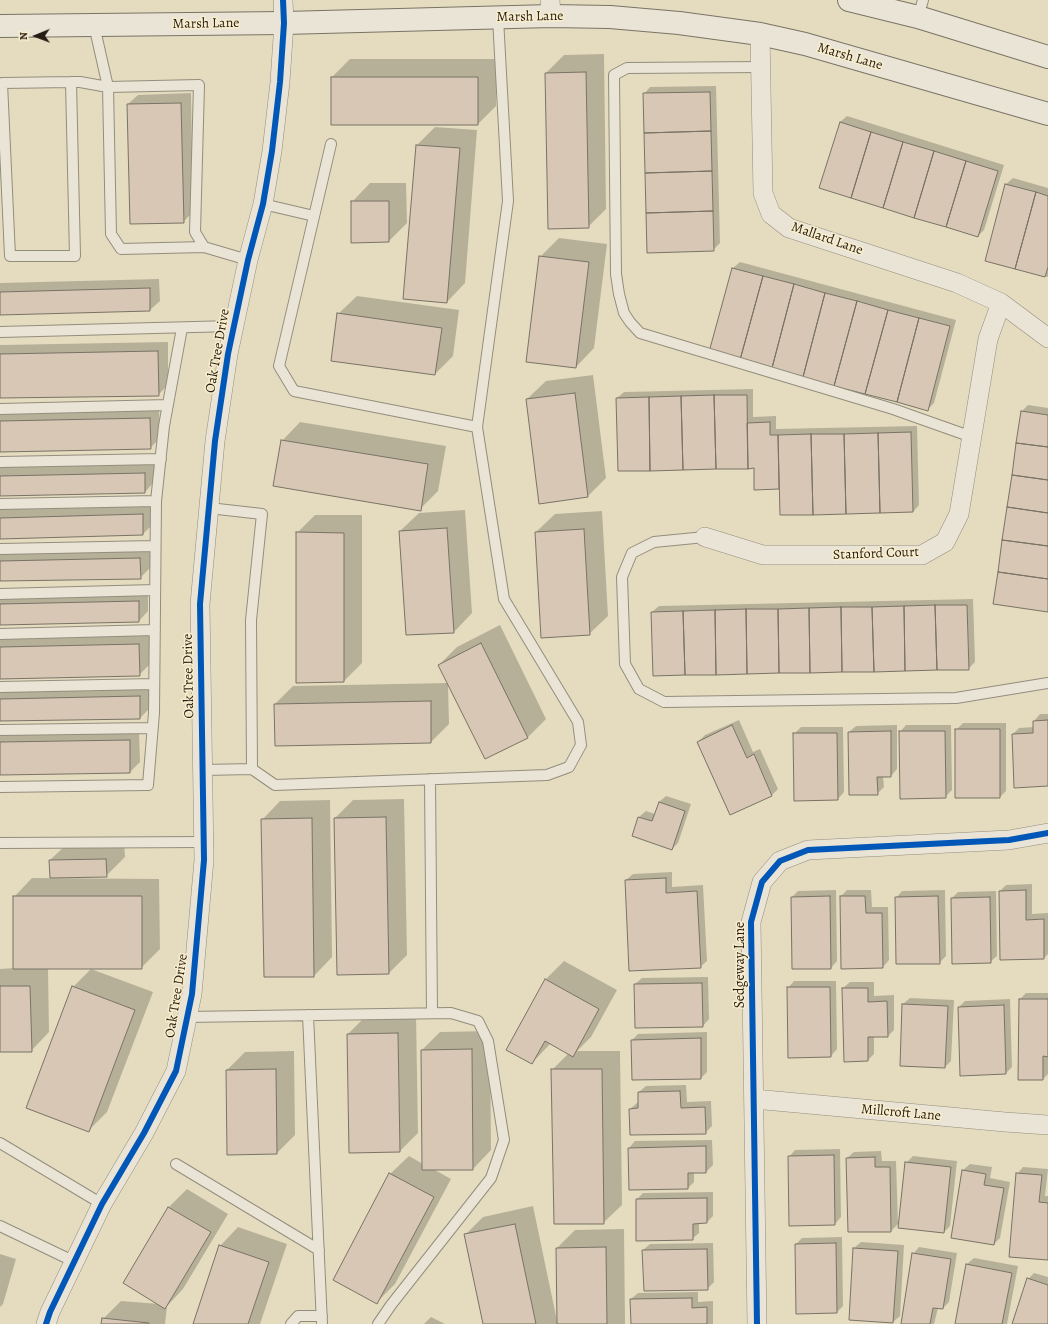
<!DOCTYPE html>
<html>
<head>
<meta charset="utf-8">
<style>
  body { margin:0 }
  #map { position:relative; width:1048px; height:1324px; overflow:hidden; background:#e5dcc0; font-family:Alegreya,serif }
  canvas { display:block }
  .north { position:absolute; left:16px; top:16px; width:40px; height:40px; -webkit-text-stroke:3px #f8edcc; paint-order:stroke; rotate:269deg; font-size:11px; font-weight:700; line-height:16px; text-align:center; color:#271d14 }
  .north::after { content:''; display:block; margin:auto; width:14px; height:18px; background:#271d14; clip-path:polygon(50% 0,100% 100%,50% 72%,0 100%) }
</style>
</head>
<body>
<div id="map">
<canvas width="1048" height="1324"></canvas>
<div class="north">N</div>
</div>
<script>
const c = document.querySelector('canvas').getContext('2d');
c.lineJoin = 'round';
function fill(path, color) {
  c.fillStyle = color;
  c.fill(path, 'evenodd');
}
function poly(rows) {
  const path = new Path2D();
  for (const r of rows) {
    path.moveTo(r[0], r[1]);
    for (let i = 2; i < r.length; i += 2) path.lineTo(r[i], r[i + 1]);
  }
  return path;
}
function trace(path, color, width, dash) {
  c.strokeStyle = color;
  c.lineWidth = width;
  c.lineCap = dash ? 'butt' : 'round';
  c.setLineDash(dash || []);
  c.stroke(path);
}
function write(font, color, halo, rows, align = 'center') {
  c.font = font + ' Alegreya,serif';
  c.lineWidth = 3;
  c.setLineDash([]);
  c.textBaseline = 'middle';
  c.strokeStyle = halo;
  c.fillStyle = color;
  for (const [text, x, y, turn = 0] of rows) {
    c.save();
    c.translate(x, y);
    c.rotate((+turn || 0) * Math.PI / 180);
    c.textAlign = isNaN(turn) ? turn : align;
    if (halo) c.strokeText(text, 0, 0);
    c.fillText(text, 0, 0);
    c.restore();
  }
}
const shadow = poly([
  [604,54,606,209,588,227,546,73,564,55],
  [350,59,496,59,496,106,478,124,332,77],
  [716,86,720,243,713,250,644,94,650,87],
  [191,93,193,212,183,222,128,104,138,95],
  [847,116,1004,165,984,230,978,236,840,122],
  [435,127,477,130,465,283,447,302,417,145],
  [1013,178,1048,188,1048,277,986,260,1006,184],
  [370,183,406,183,407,223,389,241,352,202],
  [559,238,607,244,594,348,576,367,540,257],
  [740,262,956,320,934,403,927,410,711,351,733,268],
  [159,279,160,301,150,310,0,314,0,283],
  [357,296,459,310,453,356,435,374,338,314],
  [168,342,168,385,158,395,0,397,0,345],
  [593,375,606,478,588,496,527,399,546,381],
  [753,389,753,417,776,416,776,429,917,426,919,505,913,512,780,488,755,489,755,467,617,398,624,392],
  [1028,405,1048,408,1048,611,1022,411],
  [159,409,160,438,150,448,0,451,0,412],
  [300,422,446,446,438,491,420,509,282,441],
  [154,463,154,482,145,492,0,495,0,467],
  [152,505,152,525,143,534,0,538,0,509],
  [465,510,472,613,454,632,400,531,419,513],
  [602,511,608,616,589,634,536,532,555,514],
  [315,515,362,515,362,663,344,681,297,533],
  [150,549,150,568,140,578,0,580,0,551],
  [148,592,148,611,139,621,0,624,0,595],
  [973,599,975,662,968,669,652,612,659,606],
  [500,625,546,719,528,737,485,758,448,684,449,724,431,742,275,704,293,686,448,683,439,665,457,647],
  [149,635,149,665,139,675,0,678,0,637],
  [149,687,150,708,140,718,0,720,0,689],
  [1040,714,1048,714,1048,785,1013,734,1019,728,1034,727,1034,721],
  [739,720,753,752,760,749,778,789,772,795,730,814,698,742,705,735],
  [963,723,1006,723,1006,791,1000,797,956,730],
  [897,725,897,769,891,776,883,776,884,787,877,794,849,732,856,726],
  [906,725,951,725,952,790,945,797,900,732],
  [801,727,843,727,844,792,838,799,794,734],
  [139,731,140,762,130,772,0,774,0,733],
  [666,796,691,804,678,843,672,849,633,836,639,817,646,811,655,814,659,802],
  [404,799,407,955,389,973,335,818,353,800],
  [330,800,332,957,314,976,262,820,280,801],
  [124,841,125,857,106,876,50,860,69,842],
  [672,872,672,887,703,885,707,961,700,967,626,880,633,874],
  [32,878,159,879,160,949,141,968,48,968,49,1032,31,1051,0,1051,0,969,14,968,14,897],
  [1032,884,1032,914,1048,913,1048,954,1044,958,1001,959,1000,891,1006,885],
  [836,890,837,961,831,968,792,897,798,891],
  [847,890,871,890,872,907,888,907,889,960,883,967,841,896],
  [945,890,946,956,939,963,896,898,902,891],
  [996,891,997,956,990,962,952,898,958,892],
  [564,961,617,990,591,1037,577,1051,620,1051,622,1205,603,1223,552,1070,569,1053,551,1043,532,1063,545,980],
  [91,969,153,992,107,1112,88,1131,73,987],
  [708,977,709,1019,703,1026,635,984,642,978],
  [794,981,836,981,837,1049,831,1056,788,988],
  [850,982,874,982,874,996,894,995,894,1030,888,1036,874,1036,874,1054,868,1060,843,988],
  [1026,993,1048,993,1048,1074,1043,1079,1020,999],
  [910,998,954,1000,951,1061,945,1067,901,1065,903,1004],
  [1010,999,1012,1067,1006,1073,959,1007,965,1001],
  [416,1015,418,1133,400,1151,350,1152,348,1034,366,1016],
  [490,1031,491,1150,473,1169,433,1169,451,1179,395,1284,377,1302,390,1174,409,1156,423,1164,422,1050,440,1032],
  [707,1032,707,1072,701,1078,632,1040,638,1034],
  [294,1051,295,1135,277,1153,227,1070,245,1052],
  [686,1085,687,1102,711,1101,712,1126,705,1133,630,1109,637,1103,639,1102,639,1092,646,1086],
  [712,1140,713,1165,706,1172,694,1172,694,1182,688,1188,630,1189,629,1148,635,1141],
  [840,1149,841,1217,835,1224,789,1157,795,1150],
  [881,1151,882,1161,896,1161,898,1224,891,1231,849,1231,847,1158,854,1152],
  [913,1156,957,1161,950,1226,944,1232,906,1163],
  [970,1164,992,1167,990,1178,1010,1182,1000,1238,994,1244,952,1237,963,1170],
  [1023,1167,1048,1169,1045,1196,1048,1196,1048,1259,1017,1174],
  [187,1189,228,1214,183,1289,167,1306,165,1324,102,1324,103,1319,121,1301,160,1304,124,1283,169,1207],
  [713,1192,713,1216,707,1222,699,1222,699,1233,692,1239,637,1199,643,1193],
  [533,1206,557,1321,558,1321,557,1248,575,1230,624,1229,625,1324,484,1324,465,1235,483,1217],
  [238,1227,287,1244,260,1324,194,1324,220,1246],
  [842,1237,843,1306,837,1312,796,1244,802,1238],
  [861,1242,904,1245,900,1316,893,1322,850,1320,854,1248],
  [713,1243,714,1282,707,1289,643,1250,650,1244],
  [919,1247,957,1253,949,1302,943,1308,938,1308,934,1324,902,1324,913,1254],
  [0,1254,16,1259,3,1304,0,1307],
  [974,1258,1018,1266,1007,1324,956,1324,967,1264],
  [1034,1273,1048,1277,1048,1324,1013,1324,1028,1279],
  [698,1292,698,1302,713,1301,713,1324,632,1324,631,1299,638,1293],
  [431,1317,445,1324,424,1324]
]);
const building = poly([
  [586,72,589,228,548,229,545,73,586,72],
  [331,77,478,77,478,125,331,125,331,77],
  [710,92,711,131,644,133,643,93,710,92],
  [181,103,184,223,130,224,127,104,181,103],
  [840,122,871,132,851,198,819,188,840,122],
  [711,131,712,171,645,173,644,133,711,131],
  [871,132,903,142,883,208,851,198,871,132],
  [903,142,934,151,914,218,883,208,903,142],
  [416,145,460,148,447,303,403,299,416,145],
  [934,151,966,161,946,227,914,218,934,151],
  [966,161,998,171,978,237,946,227,966,161],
  [712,171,713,211,646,213,645,173,712,171],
  [1005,184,1036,192,1015,269,985,261,1005,184],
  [1036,192,1048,196,1048,267,1045,277,1015,269,1036,192],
  [351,201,389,201,389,242,351,243,351,201],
  [713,211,714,251,647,253,646,213,713,211],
  [539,256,589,262,576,368,526,362,539,256],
  [732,268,763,276,740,360,709,352,732,268],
  [763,276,794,284,772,368,740,360,763,276],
  [794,284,825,293,803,377,772,368,794,284],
  [150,288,150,311,0,315,0,292,150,288],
  [825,293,857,301,834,386,803,377,825,293],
  [857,301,888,310,865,394,834,386,857,301],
  [888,310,919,318,897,402,865,394,888,310],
  [337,313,442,328,435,375,331,361,337,313],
  [919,318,950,326,928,411,897,402,919,318],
  [158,351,159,396,0,398,0,354,158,351],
  [575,393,588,497,539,504,526,399,575,393],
  [714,395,716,469,683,470,681,396,714,395],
  [714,395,747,395,748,469,716,469,714,395],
  [681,396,683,470,650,471,649,397,681,396],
  [649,397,650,471,618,471,616,398,649,397],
  [1021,411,1048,415,1048,447,1016,443,1021,411],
  [150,418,151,449,0,452,0,421,150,418],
  [770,422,770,435,778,435,779,489,754,490,754,468,748,469,747,423,770,422],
  [911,432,913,512,880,513,878,433,911,432],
  [878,433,880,513,846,514,844,434,878,433],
  [811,434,813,515,780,515,778,435,811,434],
  [811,434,844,434,846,514,813,515,811,434],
  [281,440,428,464,421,511,273,486,281,440],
  [1016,443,1048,447,1048,480,1012,475,1016,443],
  [145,473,145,493,0,496,0,476,145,473],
  [1012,475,1048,480,1048,513,1007,507,1012,475],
  [1007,507,1048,513,1048,546,1002,540,1007,507],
  [143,514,143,535,0,539,0,518,143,514],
  [447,528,454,633,406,635,399,531,447,528],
  [584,529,590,635,541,638,535,532,584,529],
  [296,532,344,533,344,682,296,683,296,532],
  [1002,540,1048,546,1048,579,998,572,1002,540],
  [140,558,141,579,0,581,0,561,140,558],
  [998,572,1048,579,1048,612,993,604,998,572],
  [139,601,139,622,0,625,0,604,139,601],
  [935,605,937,670,905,671,904,606,935,605],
  [935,605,967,605,969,670,937,670,935,605],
  [904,606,905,671,874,672,872,607,904,606],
  [841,607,842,672,810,673,809,608,841,607],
  [841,607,872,607,874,672,842,672,841,607],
  [809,608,810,673,779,673,778,609,809,608],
  [746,609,747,674,716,675,715,610,746,609],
  [746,609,778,609,779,673,747,674,746,609],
  [715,610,716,675,685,675,683,611,715,610],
  [683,611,685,675,653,676,651,612,683,611],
  [481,643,528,738,485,759,438,665,481,643],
  [139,644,140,676,0,679,0,647,139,644],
  [140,696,140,719,0,721,0,699,140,696],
  [431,701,431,743,275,746,274,704,431,701],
  [1048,720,1048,786,1014,788,1012,734,1033,733,1033,721,1048,720],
  [732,725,747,758,754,754,772,796,730,815,697,742,732,725],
  [955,729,1000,729,1000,798,955,798,955,729],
  [891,731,891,777,877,777,878,795,849,795,848,732,891,731],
  [899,731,945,731,946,798,900,799,899,731],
  [793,733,837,733,838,800,794,801,793,733],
  [130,740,130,773,0,775,0,742,130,740],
  [659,802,685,811,672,850,632,836,638,817,652,821,659,802],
  [386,817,389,974,337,975,334,818,386,817],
  [312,818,314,977,264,977,261,819,312,818],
  [106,859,107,877,50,878,49,860,106,859],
  [666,878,666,893,697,891,701,968,629,971,625,880,666,878],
  [1026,890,1026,920,1044,919,1044,959,1000,960,999,891,1026,890],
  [13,896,142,896,142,969,13,969,13,896],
  [830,896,831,969,792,969,791,897,830,896],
  [840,896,865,896,866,913,882,913,883,968,841,969,840,896],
  [938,896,940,964,896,964,895,897,938,896],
  [990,897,991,963,952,964,951,898,990,897],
  [545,979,599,1009,573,1057,545,1041,532,1064,506,1050,545,979],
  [702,983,703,1027,635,1028,634,984,702,983],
  [0,986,30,986,32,1052,0,1052,0,986],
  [72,986,135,1010,89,1132,26,1108,72,986],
  [787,987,830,987,831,1057,788,1058,787,987],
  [842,988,868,988,868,1002,887,1001,888,1037,868,1037,868,1061,844,1062,842,988],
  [1019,999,1048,999,1048,1057,1043,1056,1043,1080,1018,1080,1019,999],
  [902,1004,948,1006,945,1068,900,1066,902,1004],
  [1004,1005,1006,1074,960,1076,958,1007,1004,1005],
  [398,1033,400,1152,349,1153,347,1034,398,1033],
  [701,1038,701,1079,632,1080,631,1040,701,1038],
  [472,1049,473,1170,422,1170,421,1050,472,1049],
  [276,1069,277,1154,227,1155,226,1070,276,1069],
  [551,1069,602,1069,604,1224,554,1224,551,1069],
  [680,1091,681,1108,705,1107,706,1134,630,1135,629,1109,638,1108,638,1092,680,1091],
  [706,1146,706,1173,688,1173,688,1189,629,1190,628,1148,706,1146],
  [834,1155,835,1225,789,1226,788,1156,834,1155],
  [875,1157,875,1167,890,1167,891,1232,848,1232,846,1158,875,1157],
  [905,1162,951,1167,944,1233,898,1228,905,1162],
  [962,1170,986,1174,984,1185,1004,1188,994,1245,951,1238,962,1170],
  [389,1173,434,1197,377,1304,333,1280,389,1173],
  [1016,1173,1042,1175,1039,1202,1048,1203,1048,1260,1009,1257,1016,1173],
  [707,1198,707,1223,693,1224,693,1240,636,1241,636,1199,707,1198],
  [168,1207,211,1232,165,1309,123,1283,168,1207],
  [515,1224,536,1324,483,1324,464,1234,515,1224],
  [836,1243,837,1313,796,1314,795,1244,836,1243],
  [219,1245,269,1262,248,1324,193,1324,219,1245],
  [606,1247,607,1324,557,1324,556,1248,606,1247],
  [853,1248,898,1251,893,1323,849,1320,853,1248],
  [707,1249,708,1290,644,1291,642,1250,707,1249],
  [912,1253,951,1259,943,1309,933,1308,930,1324,901,1324,912,1253],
  [966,1264,1012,1273,1002,1324,955,1324,966,1264],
  [1027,1278,1048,1285,1048,1324,1012,1324,1027,1278],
  [692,1298,692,1308,707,1307,707,1324,631,1324,630,1299,692,1298],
  [102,1318,149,1323,149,1324,101,1324,102,1318]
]);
const lane = poly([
  [918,17,923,0],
  [94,25,108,87,111,234,121,249,204,247,248,260],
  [761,67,627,68,614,75,616,274,619,294,624,313,630,322,640,333,893,409,972,437],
  [71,82,75,256,10,256,2,83,71,82,80,82,108,87,199,85,195,232,204,247],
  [331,144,279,366,294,391,477,427],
  [263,204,314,216],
  [0,332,233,326],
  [0,409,168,405],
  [0,462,161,459],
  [0,504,156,501],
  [209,508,262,514,251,620,252,769],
  [705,537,654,542,632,553,622,577,625,664,639,689,664,702,956,698,1048,683],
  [0,549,155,546],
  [0,594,155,590],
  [0,634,155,630],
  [0,687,154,684],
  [0,730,152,728],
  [203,770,252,769,275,785,547,775,569,767,581,745,578,722,504,599,477,427,508,201,498,18],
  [430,779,432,1013],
  [0,787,148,785,154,713,156,501,164,426,182,328],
  [0,843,204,842],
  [308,1015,322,1324],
  [187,1017,451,1013,478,1021,488,1041,504,1140,491,1178,391,1305,378,1324],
  [0,1143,102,1204],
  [176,1164,319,1250],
  [0,1226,73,1261],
  [291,1324,298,1316,322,1316]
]);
const street = poly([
  [550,0,551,16],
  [760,34,763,193,771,214,789,228,957,283,1001,303,1048,338],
  [705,537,763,555,922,555,945,542,959,514,988,339,1001,303],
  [754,1099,1005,1122,1048,1125],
  [46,1324,50,1312,102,1204,144,1133,176,1071,192,994,204,860,200,604,215,441,228,354,248,260,263,204,272,151,280,82,284,23,283,0],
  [757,1324,751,922,762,882,780,861,808,850,1009,840,1048,833]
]);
const secondary = poly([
  [849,0,918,17,1048,57],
  [0,26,284,23,551,16,610,17,679,23,760,34,805,44,1048,114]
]);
const cycleway = poly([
  [46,1324,50,1312,102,1204,144,1133,176,1071,192,994,204,860,200,604,215,441,228,354,248,260,263,204,272,151,280,82,284,23,283,0],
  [757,1324,751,922,762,882,780,861,808,850,1009,840,1048,833]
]);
const streetNames = [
  ["Marsh Lane",530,17,-1],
  ["Marsh Lane",206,24,-1],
  ["Marsh Lane",850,57,16],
  ["Mallard Lane",827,239,19],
  ["Oak Tree Drive",218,351,-80],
  ["Stanford Court",876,554,-2],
  ["Oak Tree Drive",189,676,-91],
  ["Sedgeway Lane",741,965,-90],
  ["Oak Tree Drive",177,996,-81],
  ["Millcroft Lane",901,1113,5]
];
fill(shadow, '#0003');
fill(building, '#d7c7b4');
trace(building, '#797365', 1);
trace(lane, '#938d7c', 12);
trace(street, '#938d7c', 20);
trace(secondary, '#797365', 24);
trace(lane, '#e9e4d6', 10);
trace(street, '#e9e4d6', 19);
trace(secondary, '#e9e4d6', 22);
trace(cycleway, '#0057b8', 6);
write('14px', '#271d14', '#f8edcc', streetNames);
</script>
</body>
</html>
